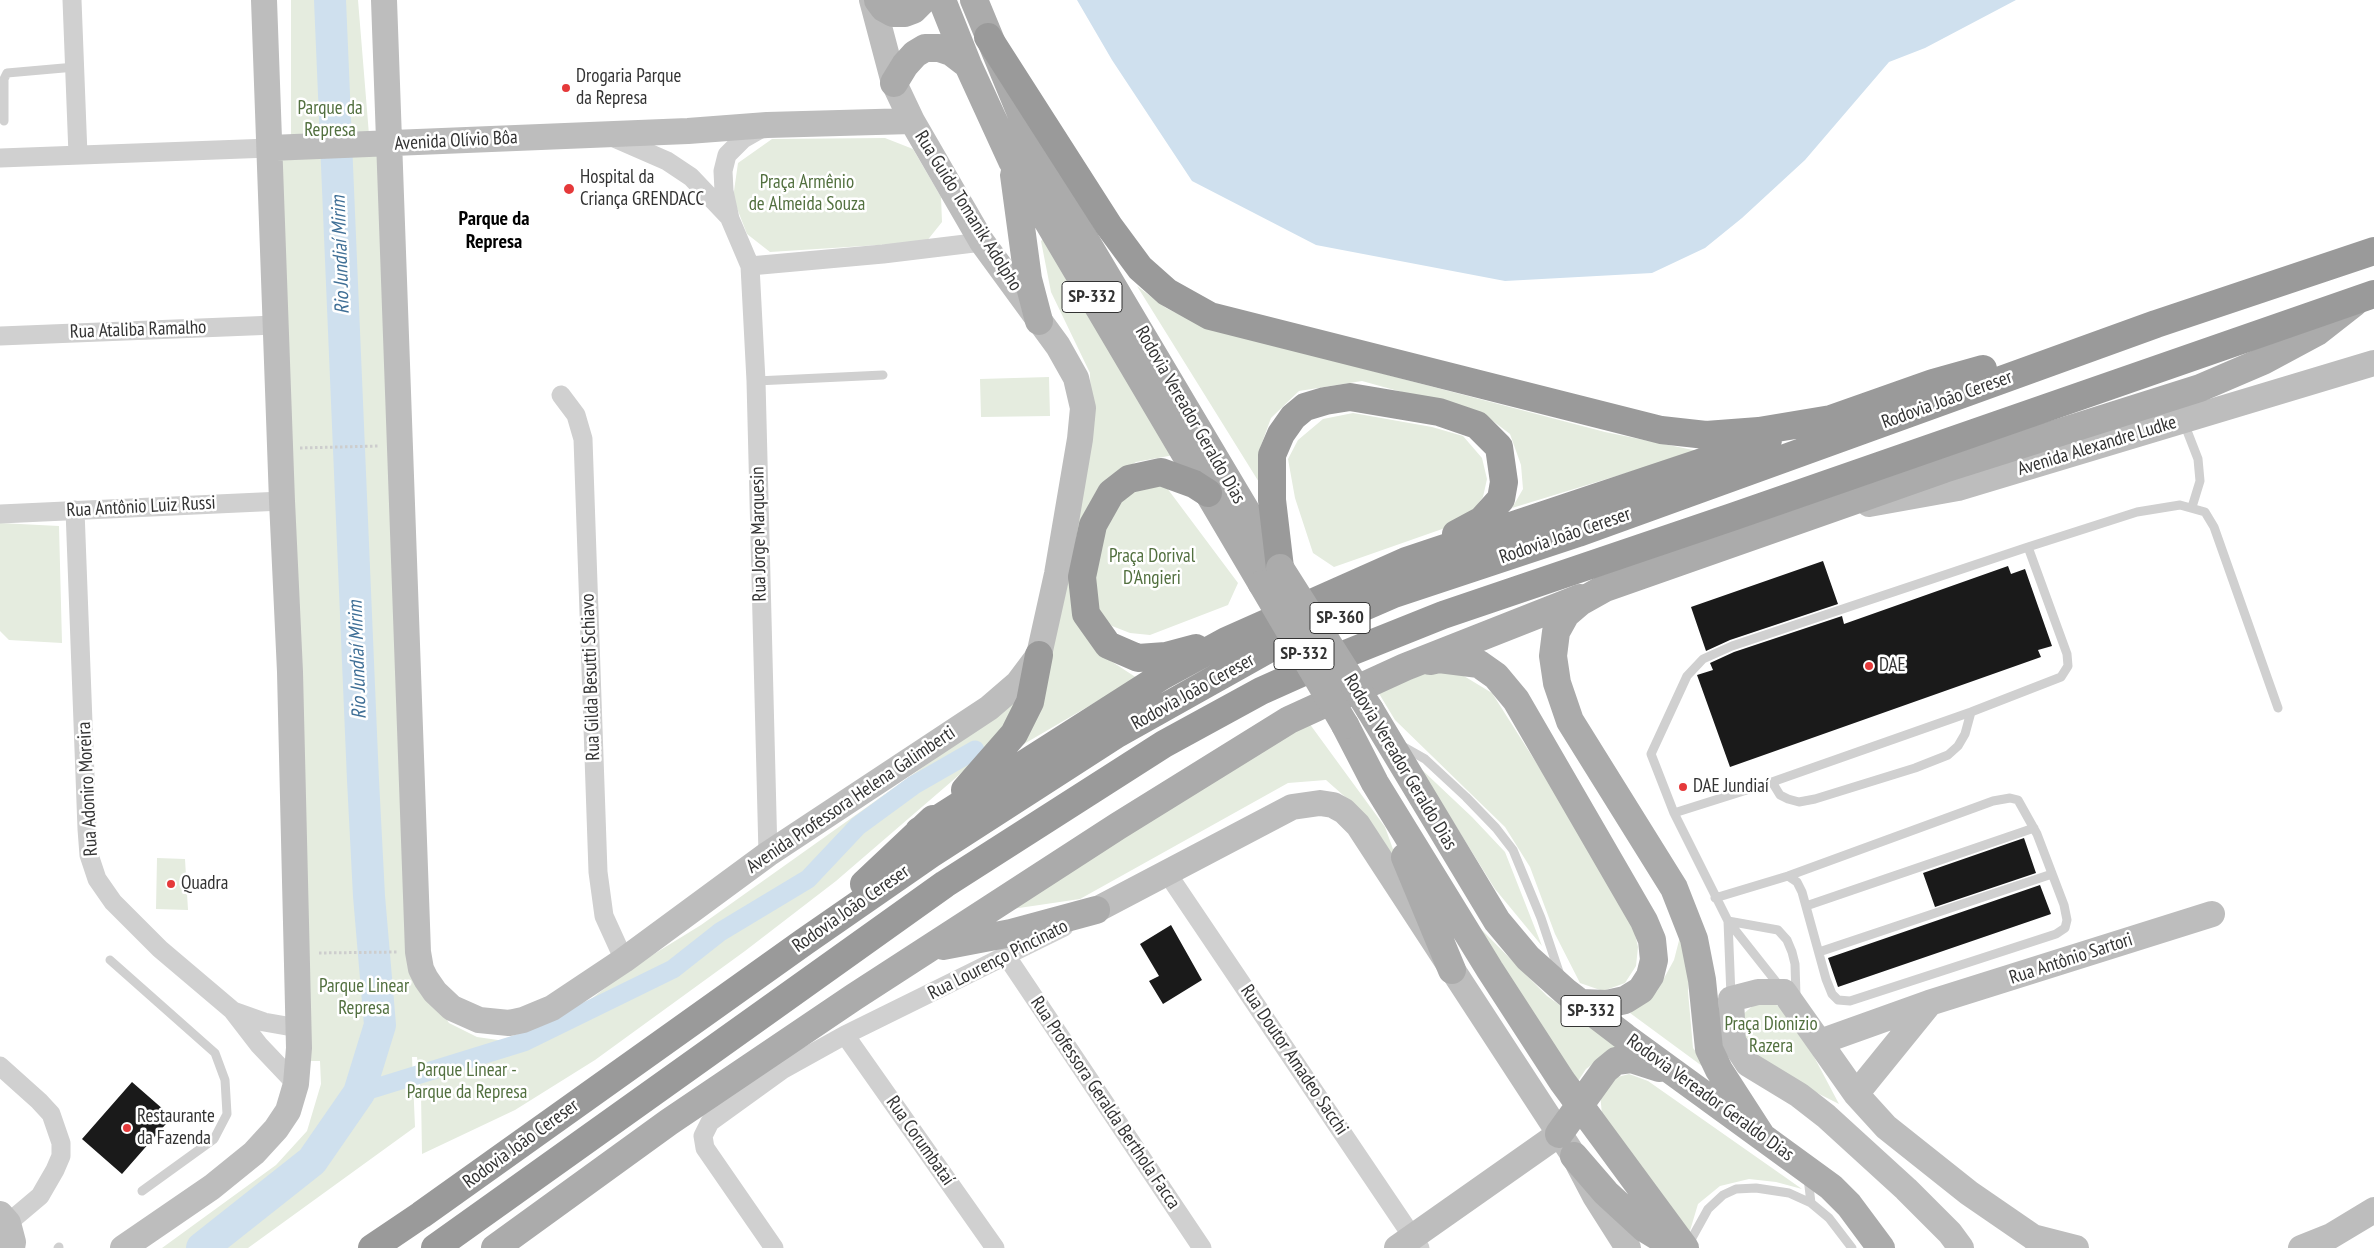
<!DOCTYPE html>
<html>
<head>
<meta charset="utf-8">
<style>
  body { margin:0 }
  canvas { display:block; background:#fff }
</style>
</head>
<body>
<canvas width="2374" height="1248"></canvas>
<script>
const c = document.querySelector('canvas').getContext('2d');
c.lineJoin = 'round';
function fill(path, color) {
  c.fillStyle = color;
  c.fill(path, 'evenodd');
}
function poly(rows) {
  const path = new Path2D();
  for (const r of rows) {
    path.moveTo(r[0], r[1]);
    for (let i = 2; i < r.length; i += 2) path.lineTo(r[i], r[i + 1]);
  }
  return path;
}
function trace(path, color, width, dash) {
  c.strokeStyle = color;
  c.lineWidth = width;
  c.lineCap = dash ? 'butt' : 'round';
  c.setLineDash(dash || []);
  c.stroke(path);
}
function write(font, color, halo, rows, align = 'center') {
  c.font = font + ' "PT Sans Narrow",sans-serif';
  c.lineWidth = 5;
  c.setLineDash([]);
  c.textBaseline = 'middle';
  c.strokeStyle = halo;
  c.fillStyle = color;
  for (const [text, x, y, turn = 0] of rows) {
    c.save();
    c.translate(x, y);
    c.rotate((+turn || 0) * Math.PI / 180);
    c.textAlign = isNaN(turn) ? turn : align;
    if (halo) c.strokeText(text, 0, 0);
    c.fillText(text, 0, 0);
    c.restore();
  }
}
const green = poly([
  [291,0,358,0,370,147,383,146,422,982,449,1023,477,1037,505,1041,528,1035,576,1011,628,970,701,925,1016,701,1002,738,836,881,745,951,595,1060,515,1110,422,1154,421,1094,417,1057,412,1057,415,1127,248,1248,162,1248,276,1165,307,1131,321,1084,320,1061,304,1061,274,152,291,151],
  [885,138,913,149,941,197,942,222,926,242,770,252,747,234,733,198,738,163,772,139],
  [1046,236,1174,455,1136,462,1106,482,1086,512,1097,652,1137,678,1017,748,1091,426,1090,373,1051,292,1041,241],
  [1137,286,1166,308,1205,327,1605,432,1698,451,1512,508,1523,489,1521,465,1510,434,1485,415,1362,381,1299,391,1271,418,1259,451,1262,487],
  [1049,377,1050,416,981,417,980,379],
  [1353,413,1432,427,1463,436,1482,458,1487,479,1483,497,1465,521,1334,567,1313,553,1295,498,1288,459,1298,440,1323,419],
  [1161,480,1238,583,1228,605,1150,635,1130,633,1112,626,1097,612,1092,567,1106,502],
  [0,523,59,526,62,643,9,640,0,631],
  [1413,666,1454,670,1492,693,1629,909,1638,947,1636,966,1625,983,1603,991,1580,983,1555,934,1530,867,1505,827,1395,720,1372,682],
  [1309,723,1385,827,1407,888,1361,811,1326,780,1288,783,1080,899,985,913],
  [1419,767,1472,817,1505,852,1542,946,1495,889],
  [157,858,185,859,188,910,156,909],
  [1684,921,1690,958,1688,992,1693,1048,1717,1077,1630,1013,1657,991,1674,960],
  [1476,924,1547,996,1624,1051,1602,1057,1586,1069,1576,1084],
  [1755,1004,1775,1004,1793,1017,1839,1104,1756,1062,1740,1046,1742,1015],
  [1629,1074,1648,1081,1802,1189,1776,1182,1749,1179,1720,1186,1698,1204,1689,1234,1602,1115,1600,1093,1614,1078]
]);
const water = poly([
  [1077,0,2016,0,1925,48,1889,62,1805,160,1742,218,1705,248,1652,273,1505,281,1316,245,1192,181,1112,60]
]);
const canal = poly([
  [359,1093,524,1042,673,969,720,932,808,879,858,826,914,785,975,750]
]);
const river = poly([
  [202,1248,312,1161,359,1093,380,1025,369,896,363,780,330,0]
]);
const building = poly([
  [1823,561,1838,604,1730,640,1706,651,1691,607],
  [2008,566,2011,574,2025,569,2052,646,2038,650,2041,657,1730,767,1697,675,1713,670,1710,663,1734,652,1842,616,1844,624],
  [2024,838,2036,873,1935,907,1923,873],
  [2040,885,2051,914,1838,987,1828,958],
  [1171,925,1202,980,1163,1004,1149,981,1159,976,1140,944],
  [132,1082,172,1117,122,1174,82,1139]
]);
const path = poly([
  [300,448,379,446],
  [319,953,398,952]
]);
const lane = poly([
  [4,121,4,79,7,73,75,67],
  [756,381,883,375],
  [2184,423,2198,459,2200,481,2192,507],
  [1402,746,1425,759,1466,797,1496,828,1513,850,1541,918,1560,975],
  [1772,782,1780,795,1788,799,1799,802,1815,799,1915,768,1948,755,1958,746,1965,734,1971,712],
  [1674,813,1772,782,1971,712,2061,677,2068,666,2067,654,2028,547,2137,512,2180,505,2205,512,2214,527,2278,708],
  [1715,898,1788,876,1993,801,2010,798,2018,800,2037,834,2064,905,2067,920,2065,928,2056,934,1850,1001,1838,1000,1832,994,1826,979,1802,892,1797,882,1788,876],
  [1806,906,2034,828],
  [1728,921,1778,930,1787,940,1792,952,1795,964,1796,996],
  [1728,921,1731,996],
  [1819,952,2052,874],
  [110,960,215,1053,225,1080,227,1114,214,1139,142,1191],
  [1781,988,1728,921,1674,813,1651,754,1687,676,1703,659,1732,646,2028,547],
  [1808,1178,1811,1203],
  [1688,1245,1708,1209,1723,1195,1736,1189,1756,1188,1789,1193,1811,1203,1829,1218,1852,1248],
  [58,1248,59,1247]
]);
const street = poly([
  [72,0,78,155],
  [764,127,743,139,727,155,723,171,724,191,730,219,750,266,756,381,768,854],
  [612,137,667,161,691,177,728,216],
  [0,158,270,148],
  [750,266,883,254,982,242],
  [0,336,275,325],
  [561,395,576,415,583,439,598,872,604,916,624,960],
  [75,510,87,829,89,855,97,879,113,902,160,949,232,1010,259,1045,296,1084],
  [0,514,282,501],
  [1167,873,1420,1248],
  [1007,957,1202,1248],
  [233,1011,264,1022,298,1028],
  [845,1035,995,1248],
  [0,1066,39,1101,51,1114,61,1143,61,1156,55,1170,40,1196,8,1223],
  [774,1248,705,1148,703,1136,710,1122,782,1070,845,1035,1064,927]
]);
const secondary = poly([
  [384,0,418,952,421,969,426,979,435,992,452,1008,479,1020,509,1023,523,1020,552,1008,624,960,768,854,989,708,1018,683,1039,655,1057,574,1080,439,1083,408,1076,378,1058,346,982,242,912,121,894,83,872,0],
  [270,148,688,131,767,125,912,121],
  [1869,504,1958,488,2374,363],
  [1096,910,1292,807,1320,803,1333,805,1344,811,1358,825,1574,1156,1595,1196,1628,1248],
  [1820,1042,1929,1003,2212,914],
  [1856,1094,1929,1004],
  [0,1214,8,1223,13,1242,12,1248],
  [2033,1237,2076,1248],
  [123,1248,212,1187,254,1153,276,1129,288,1111,296,1084,299,1048,290,672,282,501,264,0],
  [1397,1248,1559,1134],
  [1961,1248,1950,1233,1906,1189,1826,1116,1799,1095,1748,1064,1733,1041,1731,999,1758,992,1784,992,1856,1094,1886,1127,1969,1193,2033,1237,2044,1248],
  [2301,1248,2331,1236,2374,1210]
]);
const primary = poly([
  [878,0,884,8,893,13,905,13,913,10,923,0],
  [942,0,968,65,1012,161,1262,584],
  [974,0,1034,145,1078,228,1280,568],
  [894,83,905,65,915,54,925,48,939,48,951,52,968,65],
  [1014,175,1028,279,1039,321],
  [1430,661,1439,659,1479,664,1496,676,1516,700,1644,921,1652,940,1654,960,1650,976,1641,990,1625,1000,1607,1004,1580,1003],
  [1370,710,1497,921,1528,958,1566,992,1625,1037,1831,1187,1849,1205,1881,1248],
  [1345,725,1375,783,1490,970,1562,1081,1685,1248],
  [1405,857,1452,970],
  [943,946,1011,933,1096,910],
  [1559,1134,1605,1070,1616,1061,1631,1059,1659,1068],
  [1761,1135,1719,1070,1709,1049,1702,980,1694,939,1674,888,1570,721,1557,683,1553,656,1556,632,1566,614,1580,602,1605,588,1944,469,2200,388,2263,361,2317,332,2354,303],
  [1574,1156,1606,1193,1644,1228,1670,1244,1680,1247],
  [495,1248,669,1122,854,997,1118,826,1289,720,1405,667,1580,598]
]);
const highway = poly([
  [988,37,1109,226,1140,268,1167,292,1210,316,1661,430,1706,435,1759,431,1831,419,1933,383,1983,369],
  [1280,568,1272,500,1272,455,1281,434,1293,417,1305,407,1325,401,1350,397,1439,412,1477,425,1499,447,1504,482,1501,499,1482,520,1456,534],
  [1196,648,1166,656,1138,658,1108,645,1086,614,1082,577,1093,525,1111,493,1129,479,1161,472,1194,484,1208,493],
  [965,790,1014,734,1030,702,1039,655],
  [919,831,1162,676,1226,641,1406,561,1768,440],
  [864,884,933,819],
  [372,1248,421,1215,804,942,931,854,1117,734,1272,647,1394,594,1578,533,2156,324,2374,251],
  [435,1248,945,884,1164,744,1261,691,1328,661,1443,615,1732,517,2374,294]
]);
const primaryBridge = poly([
  [1280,568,1370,710],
  [1262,584,1345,725]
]);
const markers = [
  [566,88,5,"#e5393a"],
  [569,189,6,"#e5393a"],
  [1869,666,5,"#e5393a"],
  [1683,787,5,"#e5393a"],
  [171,884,5,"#e5393a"],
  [127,1128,5,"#e5393a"]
];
const shields = [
  [1092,297,60],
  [1340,618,60],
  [1304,654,60],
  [1591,1011,60]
];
const shieldNames = [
  ["SP-332",1092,297],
  ["SP-360",1340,618],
  ["SP-332",1304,654],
  ["SP-332",1591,1011]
];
const poiNames = [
  ["Drogaria Parque",576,77],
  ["da Represa",576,99],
  ["Hospital da",580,178],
  ["Criança GRENDACC",580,200],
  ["DAE",1879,666],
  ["DAE Jundiaí",1693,787],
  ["Quadra",181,884],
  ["Restaurante",137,1117],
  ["da Fazenda",137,1139]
];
const parkNames = [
  ["Parque da",330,109],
  ["Represa",330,131],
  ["Praça Armênio",807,183],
  ["de Almeida Souza",807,205],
  ["Praça Dorival",1152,557],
  ["D'Angieri",1152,579],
  ["Parque Linear",364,987],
  ["Represa",364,1009],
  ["Praça Dionizio",1771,1025],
  ["Razera",1771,1047],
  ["Parque Linear -",467,1071],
  ["Parque da Represa",467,1093]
];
const streetNames = [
  ["Avenida Olívio Bôa",456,141,-3],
  ["Rua Guido Tomanik Adolpho",968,211,58],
  ["Rua Ataliba Ramalho",138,330,-2],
  ["Rodovia João Cereser",1947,400,-20],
  ["Rodovia Vereador Geraldo Dias",1190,415,60],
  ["Avenida Alexandre Ludke",2097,446,-17],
  ["Rua Antônio Luiz Russi",141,507,-3],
  ["Rua Jorge Marquesin",759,534,-91],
  ["Rodovia João Cereser",1565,536,-19],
  ["Rua Gilda Besutti Schiavo",591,677,-92],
  ["Rodovia João Cereser",1193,692,-29],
  ["Rodovia Vereador Geraldo Dias",1400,762,59],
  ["Rua Adoniro Moreira",88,789,-93],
  ["Avenida Professora Helena Galimberti",851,800,-34],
  ["Rodovia João Cereser",851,909,-35],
  ["Rua Antônio Sartori",2071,959,-18],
  ["Rua Lourenço Pincinato",998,960,-27],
  ["Rua Doutor Amadeo Sacchi",1294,1060,56],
  ["Rodovia Vereador Geraldo Dias",1710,1098,36],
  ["Rua Professora Geralda Berthola Facca",1105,1103,56],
  ["Rua Corumbataí",920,1141,55],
  ["Rodovia João Cereser",521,1144,-36]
];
const neighbourhoodNames = [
  ["Parque da",494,219],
  ["Represa",494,242]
];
const waterNames = [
  ["Rio Jundiaí Mirim",341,255,-92],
  ["Rio Jundiaí Mirim",358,660,-92]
];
fill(green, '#e5ecdf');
fill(water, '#cfe0ee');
trace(canal, '#cfe0ee', 19);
trace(river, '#cfe0ee', 32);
fill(building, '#1a1a1a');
trace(path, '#cdcdcd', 3, [2.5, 2.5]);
trace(lane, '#d0d0d0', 9);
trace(street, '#d0d0d0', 19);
trace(secondary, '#bdbdbd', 26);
trace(primary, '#ababab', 28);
trace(highway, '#9a9a9a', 28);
trace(primaryBridge, '#ababab', 28);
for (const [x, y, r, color] of markers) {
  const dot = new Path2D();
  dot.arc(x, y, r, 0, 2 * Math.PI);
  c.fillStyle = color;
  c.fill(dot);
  trace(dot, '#fff', 2);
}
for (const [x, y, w] of shields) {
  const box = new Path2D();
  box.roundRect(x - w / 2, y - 15.5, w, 31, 4);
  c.fillStyle = '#fff';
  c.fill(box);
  trace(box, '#333', 1);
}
write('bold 18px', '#333', null, shieldNames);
write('19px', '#333', '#fff', poiNames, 'left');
write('19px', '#52703f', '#fff', parkNames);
write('19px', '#333', '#fff', streetNames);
write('bold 20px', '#000', '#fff', neighbourhoodNames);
write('italic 20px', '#3f6f96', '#fff', waterNames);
</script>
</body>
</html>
